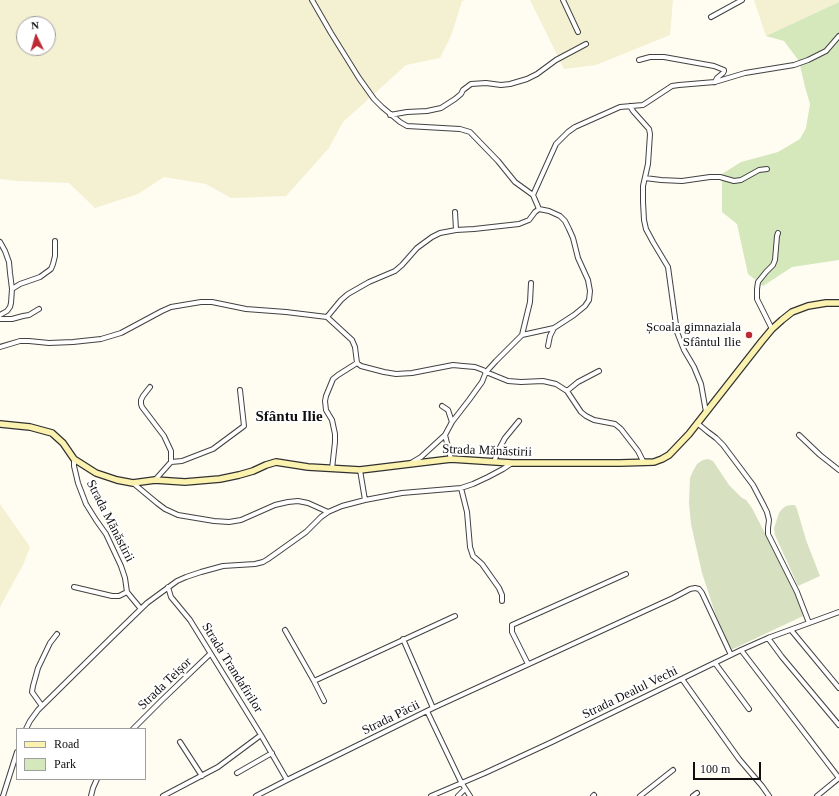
<!DOCTYPE html>
<html>
<head>
<meta charset="utf-8">
<style>
  body { margin:0 }
  #map { position:relative; width:839px; height:796px; overflow:hidden; background:#fffcf1; font-family:Georgia,serif }
  canvas { display:block }
  .legend { position:absolute; left:16px; top:728px; width:130px; height:52px; box-sizing:border-box; background:#fff; border:1px solid #9f9f9f; margin:0; padding:5px 7px; list-style:none; font-size:12px; color:#0f0f0f }
  .legend li { display:flex; align-items:center; gap:8px; height:20px }
  .legend b { width:20px; border:1px solid #9f9f9f }
  .north { position:absolute; left:16px; top:16px; width:40px; height:40px; box-sizing:border-box; background:#fff; border:1px solid #9f9f9f; border-radius:50%; rotate:355deg; font-size:11px; font-weight:700; line-height:16px; text-align:center; color:#0f0f0f }
  .north::after { content:''; display:block; margin:auto; width:14px; height:18px; background:#bc2a34; clip-path:polygon(50% 0,100% 100%,50% 72%,0 100%) }
  .scale { position:absolute; left:693px; top:762px; width:68px; height:18px; box-sizing:border-box; border:2px solid #0f0f0f; border-top:0; padding-left:5px; font-size:12px; line-height:14px; white-space:nowrap; color:#0f0f0f; -webkit-text-stroke:3px #fff; paint-order:stroke }
</style>
</head>
<body>
<div id="map">
<canvas width="839" height="796"></canvas>
<ul class="legend">
<li><b style="height:5px;background:#fcf2af"></b>Road</li>
<li><b style="height:11px;background:#d4e8bb"></b>Park</li>
</ul>
<div class="north">N</div>
<div class="scale">100 m</div>
</div>
<script>
const c = document.querySelector('canvas').getContext('2d');
c.lineJoin = 'round';
function fill(path, color) {
  c.fillStyle = color;
  c.fill(path, 'evenodd');
}
function poly(rows) {
  const path = new Path2D();
  for (const r of rows) {
    path.moveTo(r[0], r[1]);
    for (let i = 2; i < r.length; i += 2) path.lineTo(r[i], r[i + 1]);
  }
  return path;
}
function trace(path, color, width, dash) {
  c.strokeStyle = color;
  c.lineWidth = width;
  c.lineCap = dash ? 'butt' : 'round';
  c.setLineDash(dash || []);
  c.stroke(path);
}
function write(font, color, halo, rows, align = 'center') {
  c.font = font + ' Georgia,serif';
  c.lineWidth = 4;
  c.setLineDash([]);
  c.textBaseline = 'middle';
  c.strokeStyle = halo;
  c.fillStyle = color;
  for (const [text, x, y, turn = 0] of rows) {
    c.save();
    c.translate(x, y);
    c.rotate((+turn || 0) * Math.PI / 180);
    c.textAlign = isNaN(turn) ? turn : align;
    if (halo) c.strokeText(text, 0, 0);
    c.fillText(text, 0, 0);
    c.restore();
  }
}
const farmland = poly([
  [0,0,465,0,462,1,451,36,440,58,406,65,343,122,329,148,286,196,231,198,206,184,164,177,138,194,95,208,69,183,17,181,0,179],
  [24,24,48,24,48,48,24,48],
  [530,0,673,0,670,35,596,65,564,69],
  [754,0,839,0,839,2,766,36],
  [0,504,30,547,23,565,0,607]
]);
const green = poly([
  [839,2,839,260,792,267,763,286,748,274,737,224,722,212,722,174,741,162,778,152,800,139,806,128,810,104,805,87,799,61,784,41,766,36]
]);
const cemetery = poly([
  [708,459,713,461,729,485,742,498,746,500,752,508,791,584,796,595,803,616,731,650,715,613,702,573,691,524,689,503,690,478,693,471,697,464,703,460],
  [791,505,795,505,797,509,806,540,820,576,798,586,775,535,774,528,779,513,782,509,786,506]
]);
const street = poly([
  [312,0,331,33,359,78,374,99,382,107,400,122,407,126,460,129,470,132,498,161,515,182,533,195],
  [563,0,578,32],
  [711,17,742,0],
  [639,60,650,57,664,57,714,66,724,70,724,71,723,73,717,78,715,82],
  [630,106,633,111,649,129,650,134,648,164,643,186,643,202,644,220,646,229,653,242,668,267,677,332,684,350,694,367,701,384,706,412],
  [390,115,407,112,427,111,441,108,455,99,461,94,463,90,471,84,486,83,501,85,510,84,527,79,537,74,556,60,586,44],
  [645,178,661,180,682,181,710,177,720,177,734,181,741,180,759,170,767,169],
  [539,209,533,195,556,144,568,132,575,127,620,107,643,105,672,86,679,85,715,82,745,73,794,65,808,60,826,51,839,36],
  [455,212,456,230],
  [0,242,5,251,9,262,10,273,12,289,11,303,10,307,7,311,0,315],
  [12,289,20,284,40,277,51,269,53,264,55,256,55,241],
  [327,317,341,300,348,294,369,282,395,271,402,265,417,248,432,237,440,233,456,230,474,229,519,224,529,220,535,212,539,209],
  [0,319,12,319,23,316,29,315,39,309],
  [772,329,757,299,757,289,758,282,766,272,773,265,775,260,777,236,778,233],
  [522,335,530,302,531,283],
  [548,346,550,336,554,328],
  [0,347,20,341,29,341,49,343,73,342,101,339,121,333,162,311,171,307,201,302,212,302,246,309,286,312,327,317,352,340,355,347,357,363],
  [150,387,143,396,141,400,141,404,142,407,164,436,171,451,171,462,155,480],
  [567,391,578,382,599,371],
  [442,406,448,410,452,422],
  [697,423,708,432,716,438,723,445,753,485,763,504,767,512,769,520,768,528,768,534,797,592,809,623],
  [445,435,451,459],
  [799,435,820,455,839,470],
  [74,459,74,466,78,483,86,504,96,520,106,534,121,566,125,578,127,592],
  [171,462,182,461,213,449,244,426,240,390],
  [494,462,498,451,505,438,519,421],
  [411,463,421,457,445,435,452,422,469,400,482,382,486,372,496,361,522,335,554,328,574,315,585,306,589,300,590,291,588,280,578,258,573,238,569,229,565,221,560,216,549,211,539,209],
  [332,469,335,442,335,434,332,420,326,410,325,401,326,396,333,379,338,375,357,363,361,366,384,372,396,374,412,373,453,365,463,366,475,367,483,370,486,372,508,381,521,382,543,381,556,384,567,391,581,412,586,416,594,420,615,424,621,429,638,451,644,463],
  [360,470,365,500],
  [133,483,157,503,165,509,178,515,214,521,229,522,241,520,275,505,288,502,298,501,308,503,328,512],
  [461,488,467,512,470,547,473,556,482,564,499,588,502,595,502,601],
  [74,587,112,596,119,596,127,592],
  [168,587,171,597,190,620,261,735,287,780],
  [127,592,141,609],
  [285,630,314,681,324,701],
  [791,630,839,688],
  [768,638,782,657,839,725],
  [403,639,433,708],
  [741,650,839,778],
  [715,663,749,709],
  [528,664,512,632,512,625,626,574],
  [682,679,739,759,762,786,769,796],
  [314,681,455,616],
  [42,706,32,692,33,686,38,668,50,643,57,634],
  [427,711,461,782,470,796],
  [26,729,30,721,38,710,111,638,147,603,177,581,186,577,201,572,223,566,255,564,263,562,268,559,306,532,321,517,328,512,342,506,365,500,402,493,461,488,473,484,488,477,503,469,512,463],
  [133,729,162,700,210,654],
  [180,742,202,776],
  [237,773,272,753],
  [3,796,17,752],
  [91,796,93,788,97,779],
  [163,796,218,767,261,735],
  [256,796,287,780,433,708,673,598,690,589,695,588,699,589,702,593,731,655],
  [431,796,485,773,552,742,741,650,768,638,839,612],
  [458,796,465,789],
  [593,796,594,795],
  [640,796,673,770],
  [693,796,697,793],
  [817,796,839,778]
]);
const secondary = poly([
  [0,424,30,427,52,433,63,443,74,459,96,473,117,480,133,483,155,480,185,482,220,479,239,475,253,471,266,465,276,462,308,467,360,470,451,459,512,463,620,463,654,462,662,459,669,455,689,434,762,341,772,329,782,320,792,312,808,306,826,303,839,303]
]);
const markers = [
  [749,335,4,"#bc2a34"]
];
const poiNames = [
  ["Școala gimnaziala",741,328],
  ["Sfântul Ilie",741,343]
];
const streetNames = [
  ["Strada Mănăstirii",487,451,2],
  ["Strada Mănăstirii",110,521,63],
  ["Strada Trandafirilor",232,668,58],
  ["Strada Teișor",165,684,-44],
  ["Strada Dealul Vechi",630,693,-26],
  ["Strada Păcii",391,718,-26]
];
const quarterNames = [
  ["Sfântu Ilie",289,417]
];
fill(farmland, '#f4f0d2');
fill(green, '#d4e8bb');
fill(cemetery, '#d7e1c2');
trace(street, '#424242', 6);
trace(secondary, '#313131', 8);
trace(street, '#fff', 4);
trace(secondary, '#fcf2af', 5.5);
for (const [x, y, r, color] of markers) {
  const dot = new Path2D();
  dot.arc(x, y, r, 0, 2 * Math.PI);
  c.fillStyle = color;
  c.fill(dot);
  trace(dot, '#fff', 1.5);
}
write('13px', '#0f0f0f', '#fff', poiNames, 'right');
write('13px', '#0f0f0f', '#fff', streetNames);
write('bold 15px', '#0f0f0f', '#fff', quarterNames);
</script>
</body>
</html>
